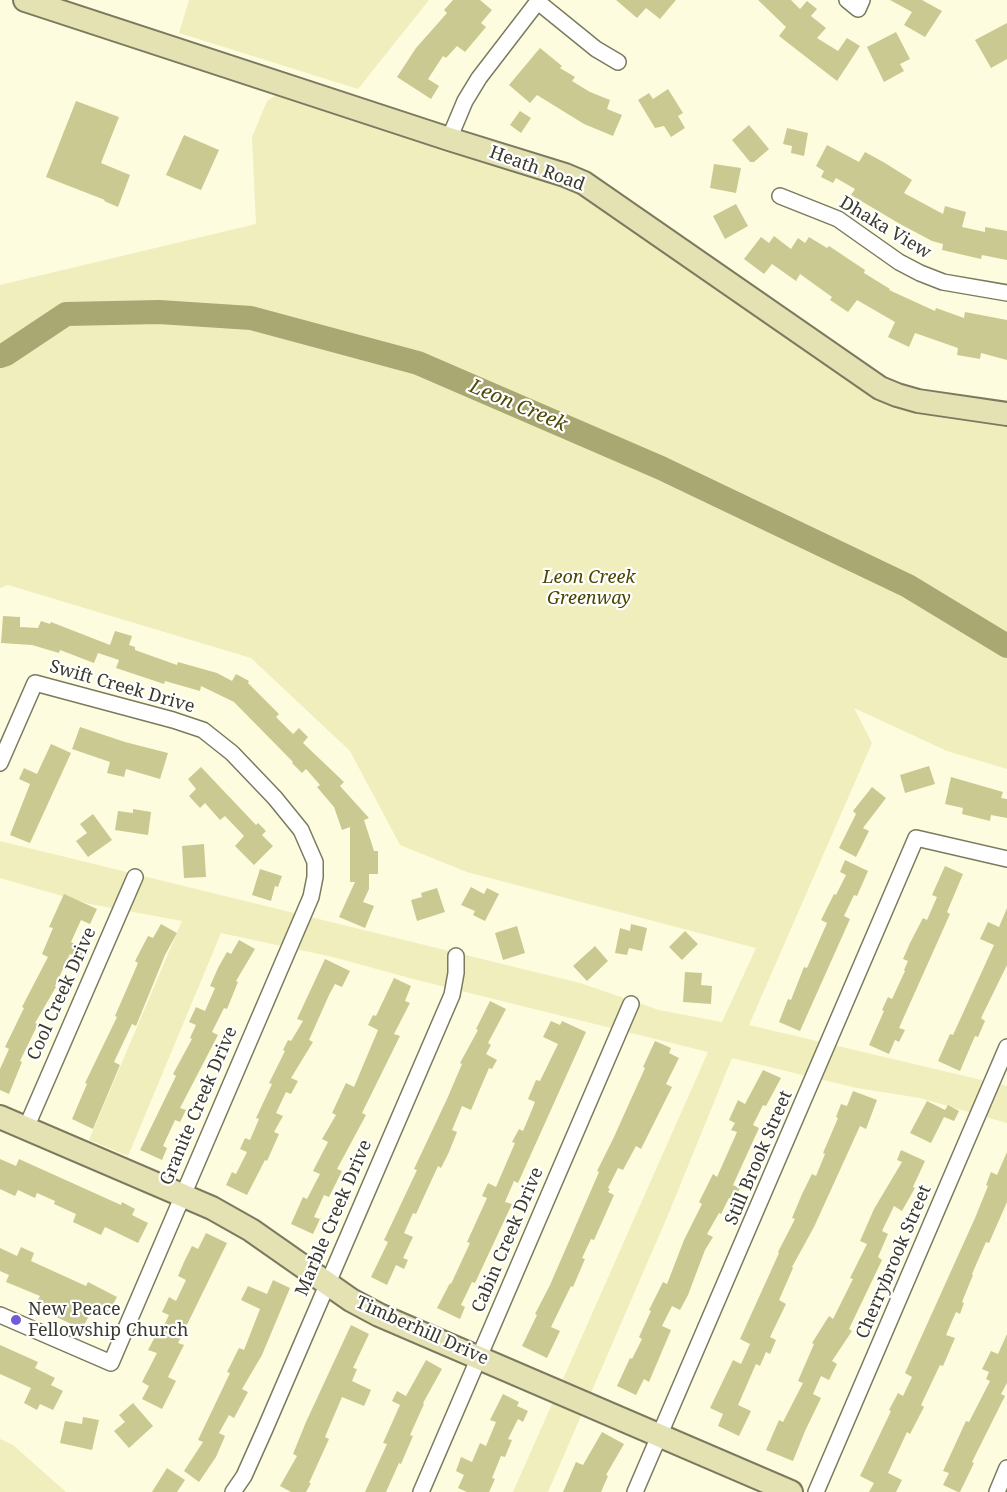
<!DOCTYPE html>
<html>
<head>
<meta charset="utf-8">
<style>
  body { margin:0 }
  canvas { display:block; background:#fdfcde }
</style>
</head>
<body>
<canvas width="1007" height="1492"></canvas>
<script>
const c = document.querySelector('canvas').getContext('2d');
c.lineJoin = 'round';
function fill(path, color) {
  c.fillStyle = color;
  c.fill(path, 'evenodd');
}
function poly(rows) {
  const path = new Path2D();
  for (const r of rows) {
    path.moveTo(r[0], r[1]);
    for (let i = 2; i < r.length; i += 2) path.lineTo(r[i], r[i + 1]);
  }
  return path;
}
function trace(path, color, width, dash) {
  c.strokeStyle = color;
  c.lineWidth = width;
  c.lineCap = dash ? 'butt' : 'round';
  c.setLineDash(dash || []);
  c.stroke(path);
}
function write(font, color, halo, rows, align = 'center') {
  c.font = font + ' "Noto Serif",serif';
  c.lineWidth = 4.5;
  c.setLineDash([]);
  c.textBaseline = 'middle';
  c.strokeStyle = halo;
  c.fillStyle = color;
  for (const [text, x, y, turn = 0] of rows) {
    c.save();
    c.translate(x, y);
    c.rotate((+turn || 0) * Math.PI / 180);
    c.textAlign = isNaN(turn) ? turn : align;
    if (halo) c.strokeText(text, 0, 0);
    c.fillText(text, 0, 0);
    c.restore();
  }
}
const green = poly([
  [189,0,429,0,358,89,179,33],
  [281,92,571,189,599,203,864,386,1007,425,1007,769,947,751,854,708,872,743,749,1025,1007,1086,1007,1123,920,1098,857,1088,732,1058,668,1215,548,1492,513,1492,708,1052,413,979,333,957,221,933,128,1156,89,1140,182,921,90,904,0,878,0,841,580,983,659,1010,722,1022,756,948,467,872,400,845,350,751,251,658,8,585,0,588,0,285,256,224,252,137,267,101],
  [0,1439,13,1445,66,1492,0,1492]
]);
const river = poly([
  [0,356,6,354,66,314,159,312,251,318,418,363,661,468,908,586,1007,646]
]);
const building = poly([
  [453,0,480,0,492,10,481,23,486,27,465,52,457,46,446,58,443,56,428,79,439,86,431,99,397,77,416,48,447,13,444,10],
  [616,0,676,0,660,19,646,8,637,18],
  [758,0,791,0,800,9,807,1,817,9,811,16,826,28,817,38,838,51,847,38,860,46,837,81,779,36,786,27],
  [890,0,922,0,942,11,925,37,904,25,912,12],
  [1007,23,1007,59,991,68,975,40],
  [896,32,910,59,900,64,904,71,884,82,867,47],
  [540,48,562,66,560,68,575,77,572,81,590,92,610,100,607,109,622,115,613,136,584,124,537,95,530,103,509,85],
  [668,89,683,113,678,116,685,128,671,137,664,126,655,128,638,100,649,93,653,99],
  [76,101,119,117,101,163,130,175,118,207,104,201,105,200,46,177],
  [520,111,531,118,521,133,510,125],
  [749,125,769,149,754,162,750,162,732,140],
  [787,128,808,133,804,156,791,153,792,146,783,144],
  [184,135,219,150,201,190,166,175],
  [827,145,859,162,865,152,885,163,912,180,904,193,943,214,945,206,966,212,962,227,985,232,985,227,1007,231,1007,260,982,255,981,259,942,250,943,244,932,241,900,224,851,195,855,189,836,178,833,183,821,177,824,171,816,166],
  [714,164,741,168,736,193,710,188],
  [736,204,748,226,725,239,713,216],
  [774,236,791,249,798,238,805,243,809,237,827,248,829,246,865,270,864,273,890,289,889,290,935,311,936,308,964,318,965,312,1007,320,1007,360,981,353,980,359,957,355,958,348,915,333,909,347,888,337,895,322,857,300,848,312,830,300,832,297,800,274,796,281,772,264,764,274,744,259,761,237,769,243],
  [3,616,20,617,20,627,38,628,41,621,50,624,51,622,110,645,115,631,132,636,129,645,135,647,135,650,177,665,178,662,217,673,232,681,236,674,249,681,248,683,279,714,276,717,293,734,299,728,308,737,303,743,344,782,340,786,369,818,364,820,374,851,378,851,378,874,369,874,369,889,363,902,374,906,365,928,339,917,355,882,350,882,350,827,342,830,334,807,317,787,320,785,306,769,302,773,292,763,293,762,234,702,201,686,200,691,165,681,164,684,116,668,119,660,98,653,94,663,60,650,59,653,32,645,1,643],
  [80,727,125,742,168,753,160,779,126,769,124,777,107,773,110,762,72,749],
  [51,744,71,753,30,843,10,835,30,784,19,779,24,768,37,774],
  [929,766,935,784,905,793,900,775],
  [201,767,256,825,258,823,266,831,262,835,273,846,254,865,235,846,244,836,225,816,220,820,205,803,200,808,189,796,196,789,188,779],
  [951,777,1003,792,1001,798,1007,799,1007,818,991,815,990,821,962,814,963,808,945,804],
  [872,787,886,798,863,828,869,831,856,857,839,848,856,814,853,811],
  [133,809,151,812,148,835,115,830,118,811,133,813],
  [93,814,112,840,88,857,76,841,87,833,80,824],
  [204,844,206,877,184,878,182,846],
  [845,860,868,871,857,896,854,895,844,916,850,919,800,1031,779,1022,788,999,791,1000,804,967,807,968,827,923,821,920,834,894,836,895,846,875,840,872],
  [945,866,963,874,947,912,950,914,899,1028,905,1030,899,1042,895,1040,889,1054,869,1045,884,1011,882,1010,888,997,892,999,905,971,904,970,908,961,903,959,910,943,923,918,927,920,937,897,932,895],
  [260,869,282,876,278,887,275,886,271,901,252,895],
  [471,887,484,894,487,888,499,894,485,921,473,915,475,911,461,905],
  [437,888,445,912,417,921,411,900,422,897,421,893],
  [64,894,97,909,90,924,81,920,71,942,85,949,80,958,70,954,55,986,56,987,35,1023,38,1024,20,1061,22,1062,9,1094,0,1090,0,1069,9,1049,5,1047,24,1008,22,1007,48,957,42,954,53,928,49,927],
  [1007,908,1007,965,981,1018,985,1021,978,1037,975,1036,960,1071,938,1061,950,1034,953,1035,994,945,980,939,988,922,999,927],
  [161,924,177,933,165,955,136,1026,132,1024,114,1062,120,1065,93,1129,72,1119,87,1084,85,1083,117,1017,115,1016,138,963,135,961,148,936,153,938],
  [631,924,647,928,642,951,629,948,627,955,615,953,620,928,630,931],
  [517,926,525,953,503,960,495,933],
  [685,931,698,944,682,960,669,947],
  [239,940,255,949,236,981,238,982,227,1009,224,1008,212,1032,218,1035,180,1108,186,1110,180,1122,175,1120,163,1146,167,1148,162,1160,140,1150,176,1076,173,1074,192,1039,190,1038,196,1025,189,1022,196,1007,205,1011,215,988,210,986,218,968,227,952,231,954],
  [595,946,608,961,587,981,573,966],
  [325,959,350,971,342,987,335,984,329,995,309,1040,313,1042,291,1078,298,1081,291,1094,286,1092,276,1113,283,1116,274,1132,279,1134,267,1161,265,1160,247,1195,226,1185,232,1172,236,1174,247,1152,240,1149,245,1138,250,1140,259,1119,256,1118,272,1084,269,1083,285,1051,283,1050,288,1040,291,1041,303,1021,297,1019],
  [685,972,702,973,701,985,712,986,711,1004,683,1002],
  [394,978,411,986,405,1001,410,1003,394,1034,400,1036,362,1113,366,1115,337,1169,342,1171,329,1197,324,1195,314,1217,320,1219,313,1234,291,1224,303,1197,307,1199,320,1174,313,1171,328,1142,322,1139,336,1115,332,1113,346,1083,354,1087,378,1030,368,1025,373,1015,376,1016],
  [490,1001,506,1009,488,1043,491,1045,486,1054,497,1060,492,1069,489,1068,471,1110,462,1106,452,1130,457,1132,449,1152,441,1168,438,1166,416,1214,413,1213,404,1233,413,1237,403,1258,408,1260,404,1269,396,1265,387,1285,371,1277,388,1242,384,1240,417,1170,414,1169,447,1099,462,1064,460,1063,478,1030,476,1029],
  [551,1021,560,1025,562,1021,586,1032,518,1183,514,1181,505,1202,512,1204,475,1283,472,1282,461,1305,465,1307,460,1319,437,1308,450,1283,451,1284,470,1243,467,1242,487,1198,482,1196,488,1183,496,1187,515,1143,512,1142,519,1129,523,1131,531,1112,535,1102,528,1099,536,1080,540,1081,558,1044,543,1037],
  [655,1041,671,1048,669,1053,679,1058,666,1084,672,1087,641,1149,636,1146,623,1170,618,1168,608,1188,610,1189,608,1192,614,1195,594,1240,591,1239,582,1258,585,1259,573,1287,571,1286,551,1327,560,1331,547,1358,522,1346,537,1315,535,1314,550,1285,599,1172,597,1171,614,1137,645,1068,643,1067],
  [763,1070,781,1078,766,1106,763,1105,753,1125,759,1128,733,1185,740,1188,734,1201,729,1198,721,1214,719,1213,707,1234,713,1237,705,1250,688,1295,680,1310,672,1306,662,1326,671,1330,649,1382,644,1379,636,1395,617,1386,630,1358,632,1359,642,1339,639,1337,651,1311,649,1310,663,1282,667,1284,684,1240,702,1204,699,1202,713,1174,717,1177,737,1132,731,1130,735,1123,729,1120,738,1100,745,1104],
  [853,1091,877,1100,866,1129,860,1126,814,1227,792,1267,793,1268,779,1300,786,1304,770,1337,776,1340,770,1354,766,1352,760,1366,756,1364,738,1405,751,1411,739,1436,718,1426,723,1414,710,1408,733,1360,741,1364,750,1344,740,1339,779,1253,778,1252,795,1219,792,1218,802,1194,812,1174,816,1176,825,1154,823,1153,838,1118,836,1117,841,1104,847,1106],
  [927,1101,945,1110,948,1105,959,1111,954,1121,944,1117,931,1143,910,1133],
  [901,1150,925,1161,913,1187,915,1188,902,1211,894,1206,882,1231,888,1234,878,1257,882,1260,849,1329,852,1331,832,1361,837,1364,829,1380,821,1376,813,1394,821,1398,805,1431,793,1461,766,1450,779,1420,783,1422,803,1383,798,1381,814,1344,812,1343,829,1316,833,1319,853,1279,850,1278,867,1244,860,1241,874,1209,902,1162,897,1160],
  [1007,1152,1007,1202,989,1243,986,1242,972,1274,973,1275,962,1302,964,1303,960,1314,956,1312,946,1335,955,1338,943,1366,940,1365,921,1405,924,1407,910,1434,907,1432,888,1473,902,1480,896,1492,869,1492,874,1483,860,1476,891,1411,889,1410,898,1393,903,1396,912,1377,905,1373,975,1218,988,1186,986,1185,991,1172,997,1175],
  [0,1159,16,1166,19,1159,121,1205,122,1202,135,1209,132,1215,148,1223,138,1243,105,1227,101,1235,73,1222,76,1214,54,1204,55,1201,37,1193,35,1198,18,1190,15,1196,0,1189],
  [206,1233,227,1243,178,1343,184,1345,168,1377,176,1381,162,1409,142,1399,149,1386,142,1382,157,1353,148,1350,157,1333,160,1334,169,1315,162,1312,169,1297,176,1301,186,1280,178,1276,184,1262,192,1246,198,1249],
  [21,1247,34,1253,31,1261,86,1286,88,1282,117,1297,106,1317,92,1310,82,1329,50,1314,49,1317,33,1309,40,1296,6,1282,9,1275,0,1271,0,1248,17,1256],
  [273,1280,290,1288,262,1355,242,1389,248,1392,234,1418,229,1415,219,1433,225,1436,216,1457,199,1482,184,1471,203,1442,198,1440,230,1373,227,1372,239,1348,244,1350,260,1309,241,1300,248,1286,267,1294],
  [351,1325,369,1334,353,1368,357,1369,352,1381,371,1390,364,1406,342,1397,325,1437,329,1439,309,1483,311,1483,306,1492,291,1492,280,1486,297,1456,293,1454,306,1422],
  [1007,1334,1007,1383,1001,1394,1005,1396,972,1462,974,1463,960,1492,958,1492,943,1485,949,1473,943,1471,966,1421,969,1422,990,1381,986,1379,989,1372,982,1369,991,1351,998,1354],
  [0,1345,38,1362,35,1368,55,1378,51,1385,63,1391,53,1410,40,1404,37,1410,24,1403,31,1388,0,1374],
  [426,1360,442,1369,423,1403,424,1404,410,1435,413,1436,401,1464,399,1463,386,1492,365,1492,387,1444,383,1443,400,1405,392,1401,397,1391,406,1396],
  [503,1394,519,1402,517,1406,528,1411,523,1422,518,1419,508,1439,512,1440,505,1457,501,1456,492,1478,495,1479,489,1492,467,1492,458,1488,464,1475,456,1471,461,1457,472,1462,480,1443,486,1446,496,1422,490,1420],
  [133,1403,153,1426,129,1448,114,1431,125,1422,119,1415],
  [83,1417,99,1420,92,1450,60,1443,65,1421,82,1424],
  [602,1432,624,1444,606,1475,608,1476,601,1492,563,1492,576,1462,583,1465],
  [167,1468,185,1480,177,1492,152,1492]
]);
const street = poly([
  [847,0,858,9,862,0],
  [538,2,596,49,618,62],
  [449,139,465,101,479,78,539,0],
  [780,196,838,219,899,262,920,273,943,282,1007,293],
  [0,763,35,683,173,720,203,730,232,753,275,798,301,830,315,862,315,877,311,897,111,1363,0,1315],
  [26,1128,135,877],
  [233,1492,244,1476,265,1429,452,995,456,973,456,956],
  [421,1492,631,1004],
  [635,1492,916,838,1007,859],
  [816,1492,1007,1047],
  [997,1492,1007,1468]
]);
const secondary = poly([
  [25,0,449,139,565,175,584,183,880,388,897,395,918,401,1007,414],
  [0,1117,212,1208,251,1230,351,1300,379,1315,791,1492]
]);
const markers = [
  [16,1320,6,"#6f5cd6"]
];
const streetNames = [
  ["Heath Road",537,169,20],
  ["Dhaka View",885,228,31],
  ["Swift Creek Drive",122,687,16],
  ["Cool Creek Drive",62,994,-66],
  ["Granite Creek Drive",199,1106,-67],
  ["Still Brook Street",759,1158,-67],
  ["Marble Creek Drive",334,1218,-67],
  ["Cabin Creek Drive",508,1240,-67],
  ["Cherrybrook Street",894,1262,-67],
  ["Timberhill Drive",422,1331,24]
];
const parkNames = [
  ["Leon Creek",589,578],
  ["Greenway",589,599]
];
const poiNames = [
  ["New Peace",28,1310],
  ["Fellowship Church",28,1331]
];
const waterNames = [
  ["Leon Creek",518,406,23]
];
fill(green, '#f0eebd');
trace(river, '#a9a772', 24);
fill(building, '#cbc992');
trace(street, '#7b7a5f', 18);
trace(secondary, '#7b7a5f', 26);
trace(street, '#fff', 15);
trace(secondary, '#e4e1b3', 22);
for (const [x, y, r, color] of markers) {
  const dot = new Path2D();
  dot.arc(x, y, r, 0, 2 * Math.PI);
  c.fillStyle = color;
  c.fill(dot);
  trace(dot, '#fff', 2);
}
write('18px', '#3a3a2e', '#fff', streetNames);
write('italic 18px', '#4a4600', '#fff', parkNames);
write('18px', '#3a3a2e', '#fff', poiNames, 'left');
write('italic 20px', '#4e4b07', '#fff', waterNames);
</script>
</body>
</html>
